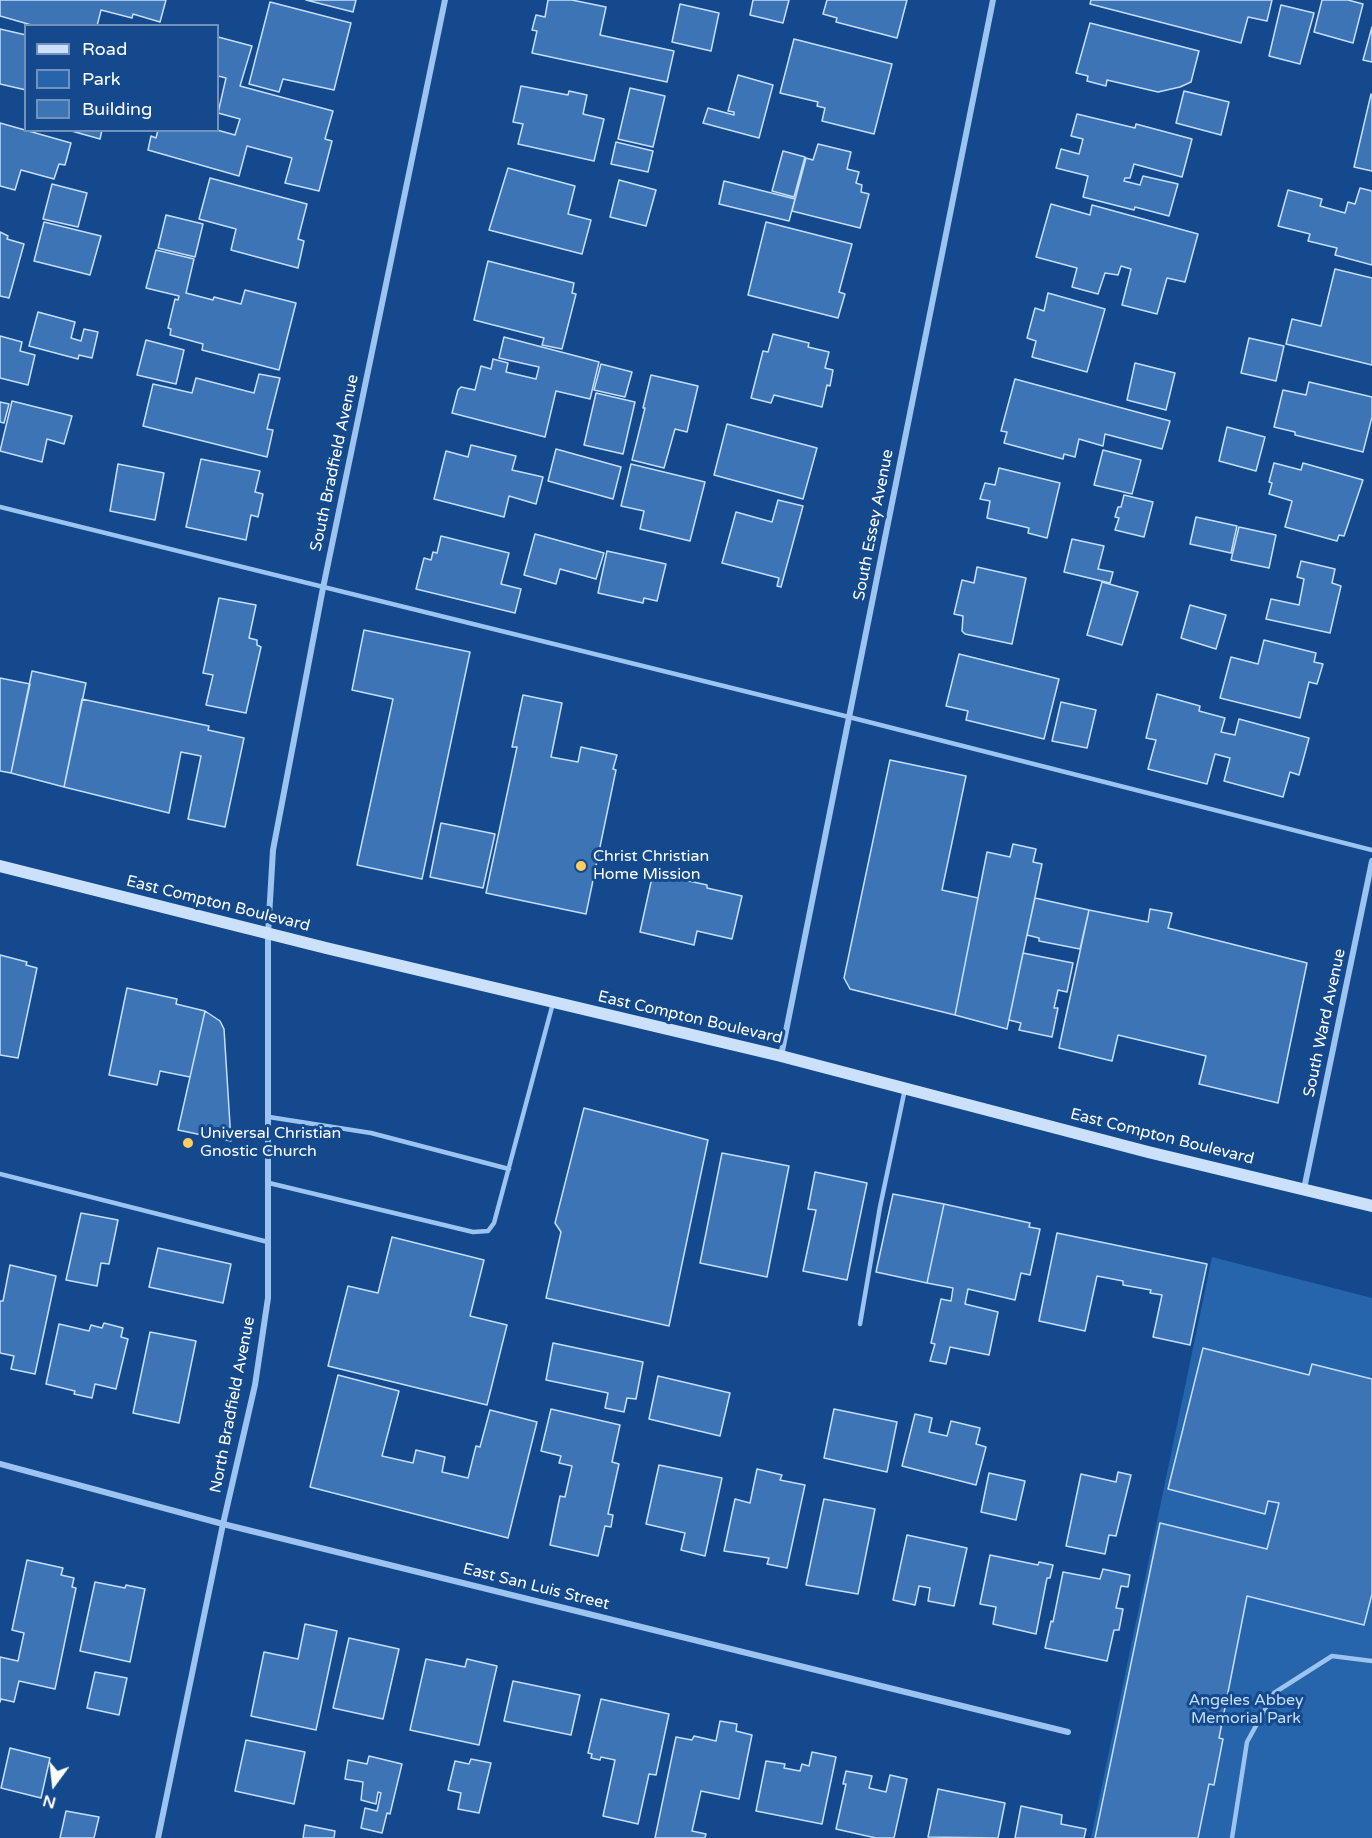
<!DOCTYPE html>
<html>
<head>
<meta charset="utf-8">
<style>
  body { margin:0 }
  #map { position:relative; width:1372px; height:1838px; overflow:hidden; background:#144a8d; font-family:"Varela Round",sans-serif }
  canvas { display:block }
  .legend { position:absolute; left:24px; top:24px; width:195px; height:108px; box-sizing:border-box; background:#144a8d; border:2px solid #7292bb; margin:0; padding:8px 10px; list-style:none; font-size:18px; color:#fff }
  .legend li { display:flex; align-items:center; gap:12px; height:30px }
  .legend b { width:30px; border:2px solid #7292bb }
  .north { position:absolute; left:24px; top:1754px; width:60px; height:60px; -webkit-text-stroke:4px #144a8d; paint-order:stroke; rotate:195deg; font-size:16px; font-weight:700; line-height:24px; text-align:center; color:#fff }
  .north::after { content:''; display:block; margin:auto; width:21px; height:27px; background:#fff; clip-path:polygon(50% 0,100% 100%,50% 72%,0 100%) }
</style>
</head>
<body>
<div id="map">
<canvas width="1372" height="1838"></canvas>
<ul class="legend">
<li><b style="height:8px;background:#cbe1fb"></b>Road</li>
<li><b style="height:16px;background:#2664ab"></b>Park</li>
<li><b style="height:16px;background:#3d74b6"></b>Building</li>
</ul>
<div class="north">N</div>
</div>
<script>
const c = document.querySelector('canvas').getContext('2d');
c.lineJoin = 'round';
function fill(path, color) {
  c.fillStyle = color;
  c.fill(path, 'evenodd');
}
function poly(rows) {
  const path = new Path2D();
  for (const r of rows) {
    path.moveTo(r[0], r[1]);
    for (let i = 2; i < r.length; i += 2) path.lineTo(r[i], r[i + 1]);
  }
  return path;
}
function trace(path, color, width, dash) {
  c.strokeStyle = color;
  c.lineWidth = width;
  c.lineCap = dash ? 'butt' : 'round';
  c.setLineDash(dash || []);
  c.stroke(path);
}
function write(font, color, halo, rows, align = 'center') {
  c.font = font + ' "Varela Round",sans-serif';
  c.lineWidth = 6;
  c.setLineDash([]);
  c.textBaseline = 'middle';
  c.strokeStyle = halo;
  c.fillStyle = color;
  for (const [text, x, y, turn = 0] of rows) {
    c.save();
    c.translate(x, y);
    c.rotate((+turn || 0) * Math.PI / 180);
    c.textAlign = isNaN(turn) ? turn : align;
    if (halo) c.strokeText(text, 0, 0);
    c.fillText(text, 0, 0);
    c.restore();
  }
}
const green = poly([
  [1212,1257,1372,1298,1372,1838,1091,1838]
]);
const building = poly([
  [0,0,166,0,160,22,133,14,132,18,101,10,97,26,35,26,0,16,0,0],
  [306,0,356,0,353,12,306,0],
  [548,0,572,0,606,7,600,35,674,51,667,82,532,53,537,31,532,30,536,15,545,17,548,0],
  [753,0,789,0,783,23,750,15,753,0],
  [827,0,907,0,897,38,836,22,837,18,823,14,827,0],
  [1091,0,1272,0,1267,21,1248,17,1241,43,1090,4,1091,0],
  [1322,0,1348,0,1363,4,1353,43,1314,32,1322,0],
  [270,2,351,23,334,90,283,79,279,92,249,84,270,2],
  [680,4,719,13,711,51,672,42,680,4],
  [1281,5,1314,13,1300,64,1269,56,1281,5],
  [1090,23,1199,51,1191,82,1180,87,1158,92,1107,80,1106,86,1087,81,1088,76,1076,73,1090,23],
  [1372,27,1372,62,1363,60,1372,27],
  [0,29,26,35,26,90,0,84,0,29],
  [218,37,252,46,240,86,333,111,325,139,332,141,319,191,285,183,292,158,247,146,239,176,148,150,151,136,156,138,158,130,217,130,235,135,240,119,218,113,226,78,218,76,218,37],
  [794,39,892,64,874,134,822,121,825,108,817,106,818,102,780,93,794,39],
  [738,75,773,85,759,138,703,123,708,108,734,115,734,112,728,111,738,75],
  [521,86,568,95,569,91,587,95,583,114,604,119,594,161,518,144,523,124,513,122,521,86],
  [630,88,665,96,653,147,618,139,630,88],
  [1184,91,1229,102,1221,135,1176,123,1184,91],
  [1371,94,1372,95,1372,171,1354,167,1371,94],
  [1077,114,1135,128,1136,124,1192,139,1182,177,1134,164,1130,178,1125,178,1124,181,1140,185,1143,176,1178,184,1169,216,1135,207,1134,210,1083,197,1088,176,1056,168,1061,149,1079,154,1083,139,1071,136,1077,114],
  [0,123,71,143,65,165,59,164,54,179,21,170,15,190,0,186,0,123],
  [68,130,102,130,100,139,68,130],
  [616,142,653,151,648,172,611,164,616,142],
  [818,144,851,152,847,169,859,172,856,183,862,185,861,192,869,194,860,228,792,211,806,158,813,160,818,144],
  [783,151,805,157,794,197,772,191,783,151],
  [508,168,575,186,568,214,591,220,582,254,489,230,508,168],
  [210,178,307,204,298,239,304,241,298,268,231,250,236,229,199,219,210,178],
  [619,180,656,190,646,226,610,217,619,180],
  [724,181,795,199,789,221,719,204,724,181],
  [52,184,87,193,78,227,43,219,52,184],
  [1360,188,1372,191,1372,265,1335,255,1337,248,1308,241,1310,234,1278,226,1288,190,1322,199,1320,206,1345,213,1348,202,1355,204,1360,188],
  [1051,204,1090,215,1092,205,1198,234,1185,282,1167,278,1157,314,1122,305,1131,269,1121,266,1118,275,1105,273,1098,294,1072,287,1077,268,1036,257,1051,204],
  [166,215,203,224,195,257,158,248,166,215],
  [44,222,101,236,90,275,34,261,44,222],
  [766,222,852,244,839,292,845,294,838,318,748,295,766,222],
  [0,232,8,236,7,239,24,244,9,298,0,296,0,232],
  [156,250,194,259,186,293,213,300,214,297,241,304,245,290,296,303,279,370,202,350,203,344,170,335,171,329,168,328,175,299,178,300,179,296,146,288,156,250],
  [488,261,574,283,572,293,576,294,562,349,542,345,544,338,474,320,488,261],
  [1335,269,1372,278,1372,365,1286,344,1292,319,1321,326,1335,269],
  [1048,293,1105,309,1087,372,1032,357,1036,341,1027,338,1035,308,1044,311,1048,293],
  [38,312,75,322,71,338,81,341,84,329,98,332,92,358,79,355,78,359,29,346,38,312],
  [773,334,809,343,808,347,829,352,825,368,833,370,830,386,827,385,822,407,774,395,771,403,751,398,763,351,768,352,773,334],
  [0,336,22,342,20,351,35,355,28,385,0,378,0,336],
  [504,337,599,362,590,399,556,391,545,437,452,413,458,390,461,387,475,390,481,366,491,369,493,359,508,363,506,372,536,379,539,367,499,358,504,337],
  [1249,338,1284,346,1276,381,1241,373,1249,338],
  [146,340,184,350,176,384,137,375,146,340],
  [1135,363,1175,373,1166,410,1127,400,1135,363],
  [601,364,632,372,625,397,594,390,601,364],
  [259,374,280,378,267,429,273,430,267,457,143,426,153,384,192,393,196,378,254,393,259,374],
  [651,375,698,386,687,432,675,429,664,468,632,460,645,408,643,408,651,375],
  [1015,379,1170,421,1162,449,1105,434,1103,446,1079,439,1075,457,1064,454,1063,459,1004,443,1007,432,1001,431,1015,379],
  [1309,382,1372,397,1372,417,1363,452,1295,435,1295,432,1274,427,1283,390,1306,395,1309,382],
  [596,393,635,402,623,454,584,445,596,393],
  [12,401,72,416,64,444,47,439,42,462,0,451,12,401],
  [0,402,9,404,4,423,0,422,0,402],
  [727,424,817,448,803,499,714,475,727,424],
  [1227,427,1265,437,1256,471,1219,461,1227,427],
  [471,445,516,456,512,470,543,477,536,504,509,496,504,517,434,499,446,451,468,457,471,445],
  [556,449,621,467,613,499,548,481,556,449],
  [1103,450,1141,460,1132,494,1094,485,1103,450],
  [201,459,260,471,255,492,263,494,258,517,251,515,246,540,186,527,201,459],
  [1274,463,1301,470,1303,463,1363,480,1344,536,1339,535,1337,541,1285,527,1292,501,1269,494,1272,483,1269,482,1274,463],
  [118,464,164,473,155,520,110,511,118,464],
  [631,464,705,482,690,541,640,529,644,511,621,506,631,464],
  [999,468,1060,483,1047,538,1028,533,1029,528,987,518,990,501,980,499,985,483,995,485,999,468],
  [1124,495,1153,502,1144,537,1115,530,1119,518,1115,517,1118,507,1121,507,1124,495],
  [778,500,803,506,781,587,777,586,779,578,722,563,736,512,772,522,778,500],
  [1196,517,1237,526,1231,553,1190,544,1196,517],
  [1239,527,1276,535,1269,568,1231,560,1239,527],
  [535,534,604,553,596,579,560,569,556,584,524,575,535,534],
  [441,536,509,553,501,584,521,589,515,613,416,589,424,558,431,560,433,552,437,553,441,536],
  [1072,539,1104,546,1098,569,1113,572,1110,583,1064,572,1072,539],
  [607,551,666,564,657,601,644,598,643,603,598,593,607,551],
  [1301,561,1335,569,1332,583,1341,586,1330,633,1266,619,1271,599,1299,605,1304,579,1297,577,1301,561],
  [977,567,1026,578,1012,644,965,634,962,631,963,616,954,614,962,580,974,583,977,567],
  [1102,582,1138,592,1122,645,1087,635,1102,582],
  [219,598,256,605,249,638,257,640,257,645,261,647,246,713,206,705,213,675,203,673,219,598],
  [1190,605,1226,615,1216,649,1181,638,1190,605],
  [364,630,470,652,422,879,357,865,393,699,352,690,364,630],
  [1264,640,1316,653,1314,662,1323,664,1317,684,1309,682,1300,718,1220,698,1231,657,1258,664,1264,640],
  [959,654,1059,679,1044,739,966,720,968,711,946,706,959,654],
  [32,671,86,683,64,787,11,773,32,671],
  [0,678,30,684,11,773,0,771,0,678],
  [1157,694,1200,706,1199,711,1225,718,1221,732,1235,735,1239,719,1309,738,1299,775,1290,772,1283,797,1224,781,1230,758,1215,754,1207,784,1148,769,1156,740,1146,738,1157,694],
  [523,695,562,703,551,757,578,762,581,747,617,755,613,769,616,770,586,914,486,893,517,747,512,747,523,695],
  [82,699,209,726,208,730,244,738,225,827,188,819,201,756,181,752,169,813,64,787,82,699],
  [1061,702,1096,710,1087,748,1052,741,1061,702],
  [890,760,966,776,942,890,978,898,955,1015,850,989,844,978,890,760],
  [441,823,495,834,483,888,430,877,441,823],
  [1013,844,1036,849,1033,862,1042,864,1007,1029,955,1015,987,852,1010,857,1013,844],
  [653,873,707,885,707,888,742,896,732,939,697,931,694,945,640,932,653,873],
  [1035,898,1089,910,1080,949,1039,941,1039,938,1027,935,1035,898],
  [1150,909,1172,913,1168,928,1307,963,1278,1103,1199,1084,1206,1056,1118,1035,1112,1061,1059,1048,1089,910,1148,922,1150,909],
  [1023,953,1073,963,1067,992,1058,990,1054,1008,1058,1008,1052,1037,1019,1030,1021,1023,1009,1020,1023,953],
  [0,955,27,962,26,965,37,968,18,1058,0,1055,0,955],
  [127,988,177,999,176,1004,205,1011,190,1077,160,1071,157,1085,109,1075,127,988],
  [205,1011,220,1021,224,1029,231,1141,178,1130,205,1011],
  [584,1108,708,1140,669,1326,546,1298,561,1232,555,1223,584,1108],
  [722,1153,789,1166,767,1277,700,1263,722,1153],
  [815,1172,867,1183,847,1280,803,1271,816,1210,808,1209,815,1172],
  [893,1194,944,1204,927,1283,876,1272,893,1194],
  [944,1204,1030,1223,1029,1227,1040,1229,1030,1275,1021,1273,1015,1300,968,1289,965,1304,998,1312,989,1355,950,1347,946,1364,930,1361,935,1344,931,1343,941,1299,951,1301,953,1288,927,1283,944,1204],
  [81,1213,118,1220,109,1264,101,1263,97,1286,66,1280,81,1213],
  [1057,1233,1207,1264,1190,1345,1153,1337,1162,1295,1150,1293,1151,1290,1123,1285,1123,1281,1097,1276,1085,1331,1039,1321,1057,1233],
  [392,1237,484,1260,470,1316,507,1325,487,1405,328,1366,348,1286,378,1293,392,1237],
  [158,1248,231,1264,223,1303,149,1287,158,1248],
  [10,1265,56,1276,35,1374,11,1369,14,1356,0,1353,0,1301,3,1301,10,1265],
  [104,1323,123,1328,121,1337,128,1339,116,1389,95,1384,92,1398,74,1394,75,1391,46,1384,59,1324,89,1331,91,1325,102,1328,104,1323],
  [150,1332,196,1341,179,1423,133,1413,150,1332],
  [553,1343,643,1362,636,1399,627,1398,624,1412,605,1408,608,1393,546,1380,553,1343],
  [1203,1348,1309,1375,1312,1364,1372,1379,1372,1594,1364,1625,1247,1596,1219,1738,1223,1739,1214,1785,1209,1784,1198,1838,1095,1838,1160,1523,1267,1549,1279,1503,1268,1501,1265,1514,1168,1489,1203,1348],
  [338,1375,399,1391,382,1456,413,1463,416,1450,445,1457,442,1472,468,1478,476,1446,480,1447,490,1410,537,1422,508,1538,310,1487,338,1375],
  [658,1376,730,1393,720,1436,649,1419,658,1376],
  [551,1409,620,1425,612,1462,619,1464,608,1514,613,1515,611,1527,605,1526,598,1556,550,1545,560,1496,565,1497,572,1466,559,1463,561,1456,541,1451,551,1409],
  [834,1409,897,1422,887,1472,824,1458,834,1409],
  [915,1414,932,1418,929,1432,947,1436,951,1421,980,1428,976,1444,986,1447,976,1485,902,1466,915,1414],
  [659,1465,722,1478,705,1556,681,1550,685,1533,646,1524,659,1465],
  [757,1469,782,1475,780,1480,805,1485,787,1568,767,1564,769,1558,724,1551,735,1499,750,1503,757,1469],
  [1118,1472,1131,1475,1116,1536,1109,1535,1105,1554,1066,1546,1081,1474,1116,1482,1118,1472],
  [989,1473,1025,1481,1016,1520,981,1512,989,1473],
  [824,1499,875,1509,858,1594,806,1585,824,1499],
  [907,1535,967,1548,954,1606,928,1601,930,1588,919,1586,915,1605,893,1600,907,1535],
  [990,1555,1038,1565,1039,1562,1053,1565,1050,1578,1047,1578,1036,1634,993,1624,996,1607,980,1604,990,1555],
  [27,1560,63,1568,61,1575,74,1578,72,1587,76,1588,55,1689,19,1681,14,1702,1,1699,0,1702,0,1657,18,1661,24,1633,12,1630,27,1560],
  [1103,1569,1130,1575,1128,1587,1121,1586,1116,1608,1123,1609,1119,1630,1114,1630,1107,1661,1045,1648,1051,1621,1053,1622,1063,1572,1100,1579,1103,1569],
  [95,1582,125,1588,126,1585,145,1589,130,1662,80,1651,95,1582],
  [305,1624,337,1631,316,1730,251,1716,264,1652,298,1659,305,1624],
  [349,1638,399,1649,383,1719,333,1708,349,1638],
  [426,1659,465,1667,467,1659,497,1666,479,1745,410,1730,426,1659],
  [95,1672,127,1678,119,1715,87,1708,95,1672],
  [513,1681,580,1695,571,1735,504,1721,513,1681],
  [601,1699,669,1714,656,1775,649,1774,638,1824,603,1816,615,1760,601,1757,600,1760,591,1758,592,1754,588,1753,601,1699],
  [720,1721,737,1724,736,1731,752,1735,739,1799,701,1791,692,1831,706,1834,705,1838,655,1838,676,1737,692,1740,694,1736,716,1741,720,1721],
  [246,1740,305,1752,294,1804,235,1791,246,1740],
  [10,1748,50,1758,41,1798,1,1788,10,1748],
  [812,1752,836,1757,822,1824,756,1811,766,1761,785,1764,784,1768,800,1771,802,1764,809,1766,812,1752],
  [369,1756,402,1764,390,1814,387,1813,382,1833,361,1828,365,1808,377,1811,381,1793,378,1792,376,1804,361,1800,363,1782,345,1779,348,1760,367,1764,369,1756],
  [471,1759,491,1763,479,1813,458,1809,461,1793,448,1790,455,1761,469,1764,471,1759],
  [846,1771,872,1776,869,1788,886,1792,890,1775,907,1779,894,1838,876,1838,836,1829,846,1784,843,1784,846,1771],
  [938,1789,1005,1803,998,1838,928,1837,938,1789],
  [1021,1806,1062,1815,1061,1824,1086,1829,1084,1838,1015,1838,1021,1806],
  [66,1811,99,1817,94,1838,60,1838,66,1811],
  [305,1825,335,1831,334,1838,303,1838,305,1825]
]);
const service = poly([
  [0,507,849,717,1372,850],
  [269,1117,371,1133,509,1169],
  [0,1174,268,1242],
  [269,1183,473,1232,488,1231,494,1223,553,1003],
  [860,1324,880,1207,905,1089],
  [1232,1838,1247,1742,1274,1693,1332,1656,1372,1661]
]);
const minor = poly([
  [781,1056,993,0],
  [1304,1189,1372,861],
  [0,1464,223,1524,1068,1732],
  [158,1838,223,1524,255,1385,268,1298,268,934,273,850,323,588,445,0]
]);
const secondary = poly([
  [0,866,326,948,781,1056,1148,1152,1372,1206]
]);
const markers = [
  [581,866,6,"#ffce5d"],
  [188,1143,6,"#ffce5d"]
];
const streetNames = [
  ["South Bradfield Avenue",335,463,-78],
  ["South Essey Avenue",874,525,-79],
  ["East Compton Boulevard",218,904,14],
  ["East Compton Boulevard",690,1018,13],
  ["South Ward Avenue",1325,1023,-78],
  ["East Compton Boulevard",1162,1137,14],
  ["North Bradfield Avenue",233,1405,-79],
  ["East San Luis Street",536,1587,14]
];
const poiNames = [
  ["Christ Christian",593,857],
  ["Home Mission",593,875],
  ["Universal Christian",200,1134],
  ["Gnostic Church",200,1152]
];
const parkNames = [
  ["Angeles Abbey",1246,1701],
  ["Memorial Park",1246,1719]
];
fill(green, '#2664ab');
fill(building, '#3d74b6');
trace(building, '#c4defc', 1.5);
trace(service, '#9dc4f0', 4.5);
trace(minor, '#9dc4f0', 6);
trace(secondary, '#cbe1fb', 12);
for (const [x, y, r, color] of markers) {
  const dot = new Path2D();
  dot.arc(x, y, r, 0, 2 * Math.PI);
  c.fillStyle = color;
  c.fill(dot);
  trace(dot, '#144a8d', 2);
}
write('16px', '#fff', '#144a8d', streetNames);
write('16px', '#fff', '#144a8d', poiNames, 'left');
write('16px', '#c4defc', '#144a8d', parkNames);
</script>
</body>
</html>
